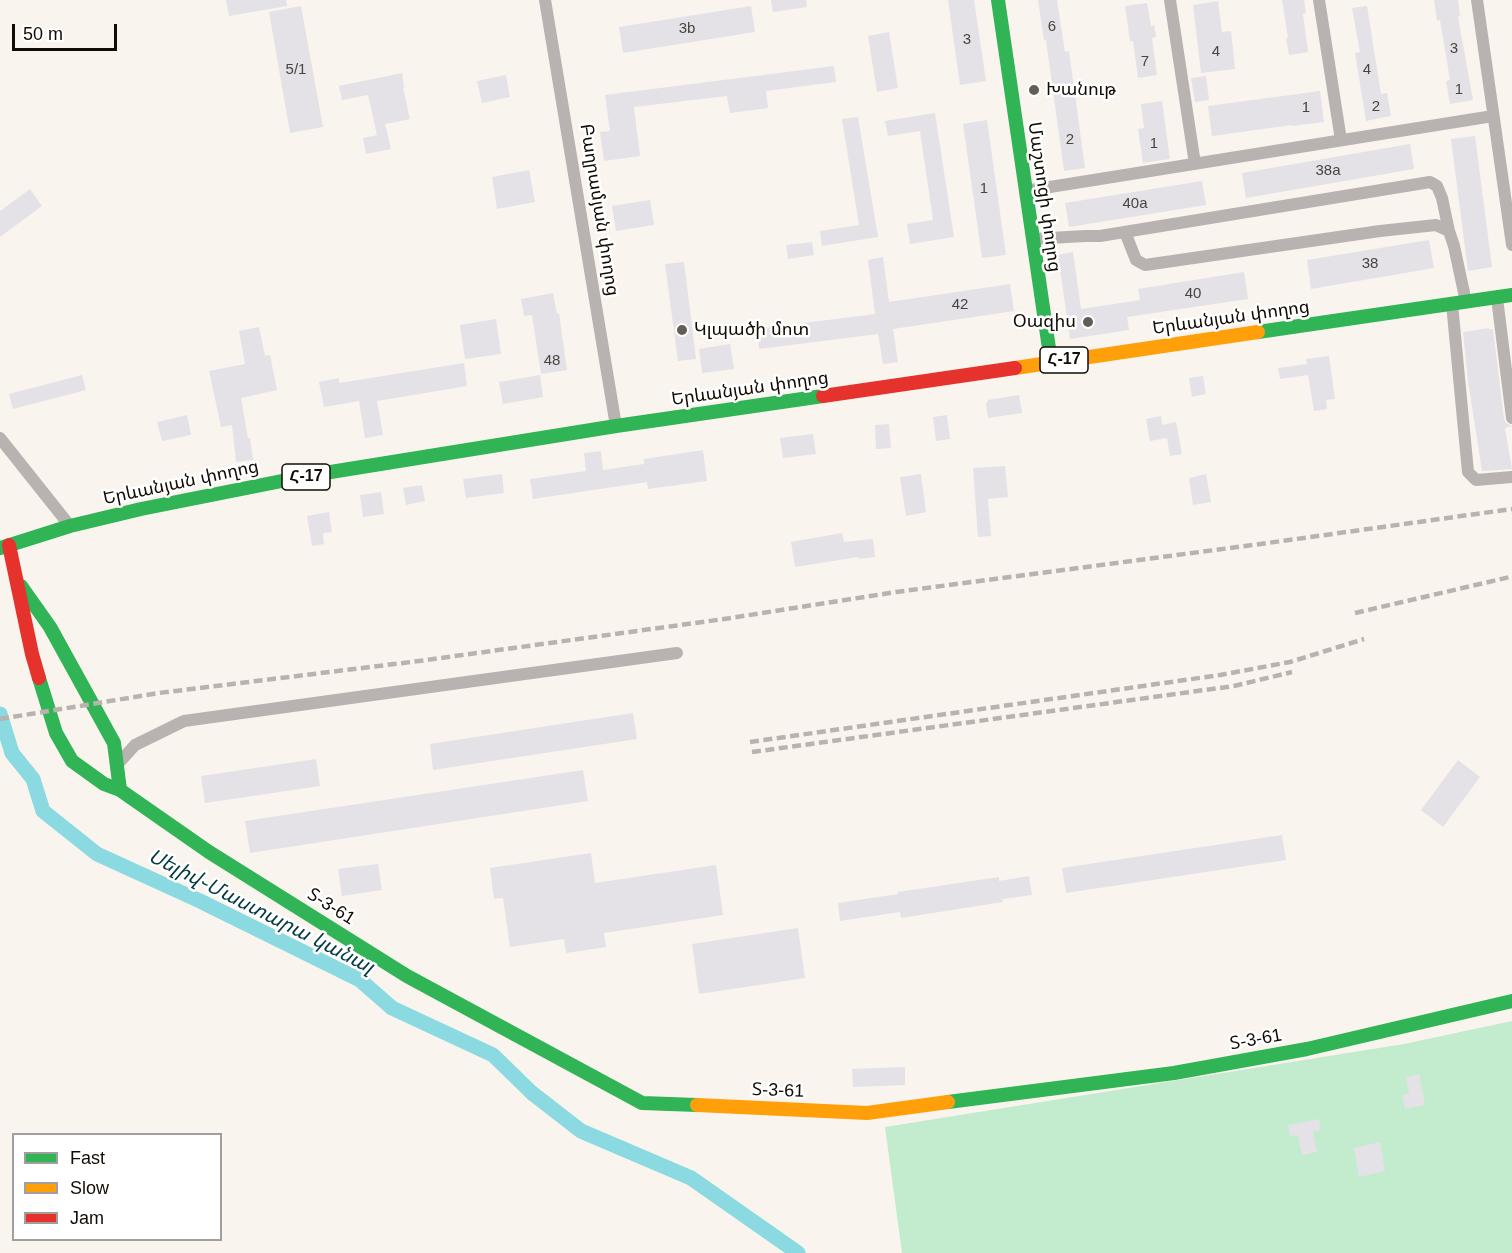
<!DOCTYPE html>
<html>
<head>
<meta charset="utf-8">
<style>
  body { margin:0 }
  #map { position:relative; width:1512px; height:1253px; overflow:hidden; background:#f9f4ee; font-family:Helvetica,sans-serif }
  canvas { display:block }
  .legend { position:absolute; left:12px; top:1133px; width:210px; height:108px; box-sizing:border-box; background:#fff; border:2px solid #a19e9b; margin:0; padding:8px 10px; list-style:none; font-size:18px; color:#130c04 }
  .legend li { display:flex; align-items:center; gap:12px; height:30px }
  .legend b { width:30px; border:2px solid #a19e9b }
  .scale { position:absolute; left:12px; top:24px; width:105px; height:27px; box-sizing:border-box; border:3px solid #130c04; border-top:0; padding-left:8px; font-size:18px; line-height:21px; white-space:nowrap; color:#130c04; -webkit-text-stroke:4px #fff; paint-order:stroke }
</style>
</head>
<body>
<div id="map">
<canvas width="1512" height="1253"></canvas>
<ul class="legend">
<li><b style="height:8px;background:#30b455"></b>Fast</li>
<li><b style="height:8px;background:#ff9f0a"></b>Slow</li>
<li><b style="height:8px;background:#e5322d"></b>Jam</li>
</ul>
<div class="scale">50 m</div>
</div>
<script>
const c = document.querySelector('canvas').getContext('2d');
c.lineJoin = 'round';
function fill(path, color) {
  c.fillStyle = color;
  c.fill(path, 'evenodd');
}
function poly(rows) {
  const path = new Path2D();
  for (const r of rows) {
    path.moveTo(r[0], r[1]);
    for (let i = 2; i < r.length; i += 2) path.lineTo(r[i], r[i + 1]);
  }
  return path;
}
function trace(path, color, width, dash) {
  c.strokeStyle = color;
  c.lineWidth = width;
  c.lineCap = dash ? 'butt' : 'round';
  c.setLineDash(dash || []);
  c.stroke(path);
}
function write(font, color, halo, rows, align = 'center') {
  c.font = font + ' Helvetica,"Noto Sans Armenian",sans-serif';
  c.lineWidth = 5;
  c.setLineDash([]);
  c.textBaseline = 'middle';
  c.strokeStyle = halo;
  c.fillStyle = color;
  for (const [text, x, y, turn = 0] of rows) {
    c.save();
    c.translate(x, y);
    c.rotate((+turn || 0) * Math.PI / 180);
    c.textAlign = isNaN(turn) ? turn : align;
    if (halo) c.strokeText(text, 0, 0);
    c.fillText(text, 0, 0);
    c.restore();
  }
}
const green = poly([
  [1512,1021,1512,1253,902,1253,885,1127,1404,1044]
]);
const canal = poly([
  [0,714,12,753,33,779,43,811,97,854,200,901,360,980,392,1008,493,1055,532,1093,581,1131,691,1178,798,1253]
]);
const building = poly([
  [226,0,286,0,287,6,229,16],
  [771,0,806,0,807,7,773,12],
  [948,0,974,0,986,81,960,85],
  [1038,0,1057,0,1065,52,1069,51,1085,168,1064,171,1046,40,1044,40],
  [1282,0,1304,0,1306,13,1303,14,1308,52,1289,55,1286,38,1288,38],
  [1434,0,1458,0,1460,16,1458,17,1473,100,1450,104,1446,81,1450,80,1440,20,1437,21],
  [1218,1,1222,32,1231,31,1235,69,1201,73,1193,5],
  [1147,3,1151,26,1154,25,1156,37,1152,38,1157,75,1138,78,1133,41,1130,41,1125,6],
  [301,6,323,127,290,133,269,12],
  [751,6,755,32,623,53,619,27],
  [1367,6,1381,94,1387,93,1391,116,1366,121,1355,53,1360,52,1352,8],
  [889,32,898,88,877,92,868,36],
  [834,66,836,82,766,91,768,108,730,113,727,96,634,107,640,156,604,161,600,132,610,131,605,95],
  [402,73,404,88,403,88,410,119,385,124,391,149,366,154,363,138,377,135,368,95,342,100,339,86],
  [506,75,510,97,482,103,477,81],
  [1206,76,1209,100,1195,102,1191,78],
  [1320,91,1324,122,1293,126,1292,125,1212,136,1208,106],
  [1162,101,1170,159,1143,163,1138,129,1144,128,1141,104],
  [935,113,954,237,910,244,907,224,933,220,920,131,888,136,885,121],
  [858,117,878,237,822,246,820,231,859,225,842,119],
  [987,120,1006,255,982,258,963,124],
  [1475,136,1492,267,1468,271,1451,139],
  [1410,144,1414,169,1246,198,1242,173],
  [529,170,535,202,497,209,492,177],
  [1202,181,1206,205,1069,227,1065,203],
  [30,189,42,206,0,237,0,211],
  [650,200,654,225,616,231,612,206],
  [1429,240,1434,268,1311,289,1307,260],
  [812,242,814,255,788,259,786,245],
  [1073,252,1081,309,1140,300,1138,289,1244,272,1248,299,1127,317,1129,330,1070,339,1058,255],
  [883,257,889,302,1010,284,1014,311,893,329,898,362,883,364,878,334,759,349,757,329,875,314,868,260],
  [684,262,696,359,678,361,665,264],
  [553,293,557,314,559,313,567,370,541,374,532,315,524,316,521,299],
  [496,319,501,354,465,359,460,325],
  [259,327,265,356,270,355,277,390,241,398,248,438,250,438,253,460,236,462,232,425,221,427,209,371,245,364,239,331],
  [1489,328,1489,329,1493,329,1504,419,1506,423,1512,426,1505,428,1512,469,1482,471,1468,381,1463,332],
  [730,344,734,369,702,373,699,349],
  [1329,356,1335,399,1326,400,1327,409,1314,411,1308,375,1280,379,1278,368,1307,364,1306,359],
  [464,363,467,386,377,401,383,435,365,438,359,401,324,407,319,382,339,378,339,383],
  [82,375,86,390,13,409,9,394],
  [540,375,543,397,503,404,499,382],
  [1203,376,1206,394,1192,397,1189,378],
  [1019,395,1022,413,988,418,986,404,988,400],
  [187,415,191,435,162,441,157,422],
  [947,415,950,439,936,441,933,417],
  [1161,416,1162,425,1176,422,1182,454,1170,456,1167,438,1150,441,1146,419],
  [889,424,891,448,876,449,875,425],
  [813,434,816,454,783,458,780,438],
  [703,450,707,481,648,489,647,482,533,499,530,479,586,471,584,453,601,451,603,470,644,464,644,459],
  [1005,466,1008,497,988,499,991,536,978,537,973,468],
  [502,474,504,493,466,498,463,479],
  [921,474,926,512,906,516,900,477],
  [1206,474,1211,502,1193,505,1189,478],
  [422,485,425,501,406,505,403,488],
  [381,492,384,514,363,517,360,495],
  [329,512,332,532,323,533,324,544,312,546,307,516],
  [842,533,844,542,873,539,875,557,859,559,858,557,795,567,791,542],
  [633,713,637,739,433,770,430,744],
  [316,759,320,786,205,803,201,776],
  [1458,760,1480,777,1443,827,1421,810],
  [583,770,588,801,250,853,245,821],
  [1282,835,1286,860,1066,893,1062,868],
  [591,853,595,883,716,865,723,915,604,933,606,947,566,953,564,939,510,947,503,898,494,899,490,868],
  [378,864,382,890,342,896,338,869],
  [1029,876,1032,895,1002,899,1003,902,901,918,900,912,840,921,838,903,898,894,898,892,999,877,999,881],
  [798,928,805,978,699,994,692,944],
  [905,1067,905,1085,853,1087,852,1069],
  [1419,1074,1425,1105,1405,1109,1402,1095,1409,1094,1406,1077],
  [1319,1119,1321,1130,1313,1132,1317,1152,1302,1155,1298,1135,1290,1136,1288,1125],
  [1380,1142,1385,1171,1359,1177,1354,1148]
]);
const street = poly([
  [545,0,616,426],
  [1170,0,1195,164],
  [1319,0,1341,140],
  [1477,0,1512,245],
  [1025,191,1493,116],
  [1125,232,1136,260,1145,265,1380,231,1436,225,1449,231,1454,246,1466,302],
  [1032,239,1085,236,1100,236,1430,182,1437,186,1442,198,1449,231],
  [1497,298,1512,418],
  [1452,304,1468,472,1476,480,1512,477],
  [0,438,70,526],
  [117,765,135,745,184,721,677,653]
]);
const fast = poly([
  [998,0,1051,362],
  [1258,332,1512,295],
  [0,548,70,526,141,509,312,475,616,426,823,396],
  [21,586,50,627,114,743,120,790],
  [39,678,56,733,72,761,104,784,120,790,209,852,407,976,642,1103,697,1105],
  [948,1102,1174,1073,1307,1049,1512,1001]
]);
const slow = poly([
  [1015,368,1258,332],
  [697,1105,867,1113,948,1102]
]);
const jam = poly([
  [823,396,1015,368],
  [9,545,32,654,39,678]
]);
const rail = poly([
  [1355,613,1510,577],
  [0,719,159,693,419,661,724,619,896,592,1253,545,1512,509],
  [750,742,1220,675,1290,662,1364,639],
  [752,752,1234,686,1292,672]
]);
const markers = [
  [1034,90,6,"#645d56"],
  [1088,322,6,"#645d56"],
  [682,330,6,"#645d56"]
];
const numberNames = [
  ["6",1052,27],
  ["3b",687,29],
  ["3",967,40],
  ["3",1454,49],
  ["4",1216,52],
  ["7",1145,62],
  ["5/1",296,70],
  ["4",1367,70],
  ["1",1459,90],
  ["2",1376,107],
  ["1",1306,108],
  ["2",1070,140],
  ["1",1154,144],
  ["38a",1328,171],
  ["1",984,189],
  ["40a",1135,204],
  ["38",1370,264],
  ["40",1193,294],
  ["42",960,305],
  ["48",552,361]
];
const shields = [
  [1064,360,48],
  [306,477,48]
];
const shieldNames = [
  ["Հ-17",1064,360],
  ["Հ-17",306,477]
];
const poiNames = [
  ["Խանութ",1046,90],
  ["Օազիս",1076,322,"right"],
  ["Կլպածի մոտ",694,330]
];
const streetNames = [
  ["Մաշտոցի փողոց",1044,197,82],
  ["Բաղրամյան փողոց",599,210,81],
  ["Երևանյան փողոց",1231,318,-8],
  ["Երևանյան փողոց",750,389,-8],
  ["Երևանյան փողոց",181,483,-12],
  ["Տ-3-61",331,907,32],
  ["Տ-3-61",1256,1040,-10],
  ["Տ-3-61",778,1091,2]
];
const waterNames = [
  ["Սելիվ֊Մաստարա կանալ",261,912,27]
];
fill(green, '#c3ebce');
trace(canal, '#8bd9e1', 15);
fill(building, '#e4e2e6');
trace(street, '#b8b3b0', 12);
trace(fast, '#30b455', 14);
trace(slow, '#ff9f0a', 14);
trace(jam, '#e5322d', 14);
trace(rail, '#b8b3ae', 4.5, [9, 4.5]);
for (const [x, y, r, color] of markers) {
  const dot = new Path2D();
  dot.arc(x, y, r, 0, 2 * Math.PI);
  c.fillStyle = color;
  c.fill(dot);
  trace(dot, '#fff', 2);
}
write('15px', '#4a443f', null, numberNames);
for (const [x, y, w] of shields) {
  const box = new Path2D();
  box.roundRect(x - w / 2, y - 13, w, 26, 4.5);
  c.fillStyle = '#fff';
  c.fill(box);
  trace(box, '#130c04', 1.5);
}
write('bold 16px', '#130c04', null, shieldNames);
write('18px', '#130c04', '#fff', poiNames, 'left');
write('18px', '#130c04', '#fff', streetNames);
write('italic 20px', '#023a41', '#fff', waterNames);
</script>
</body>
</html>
